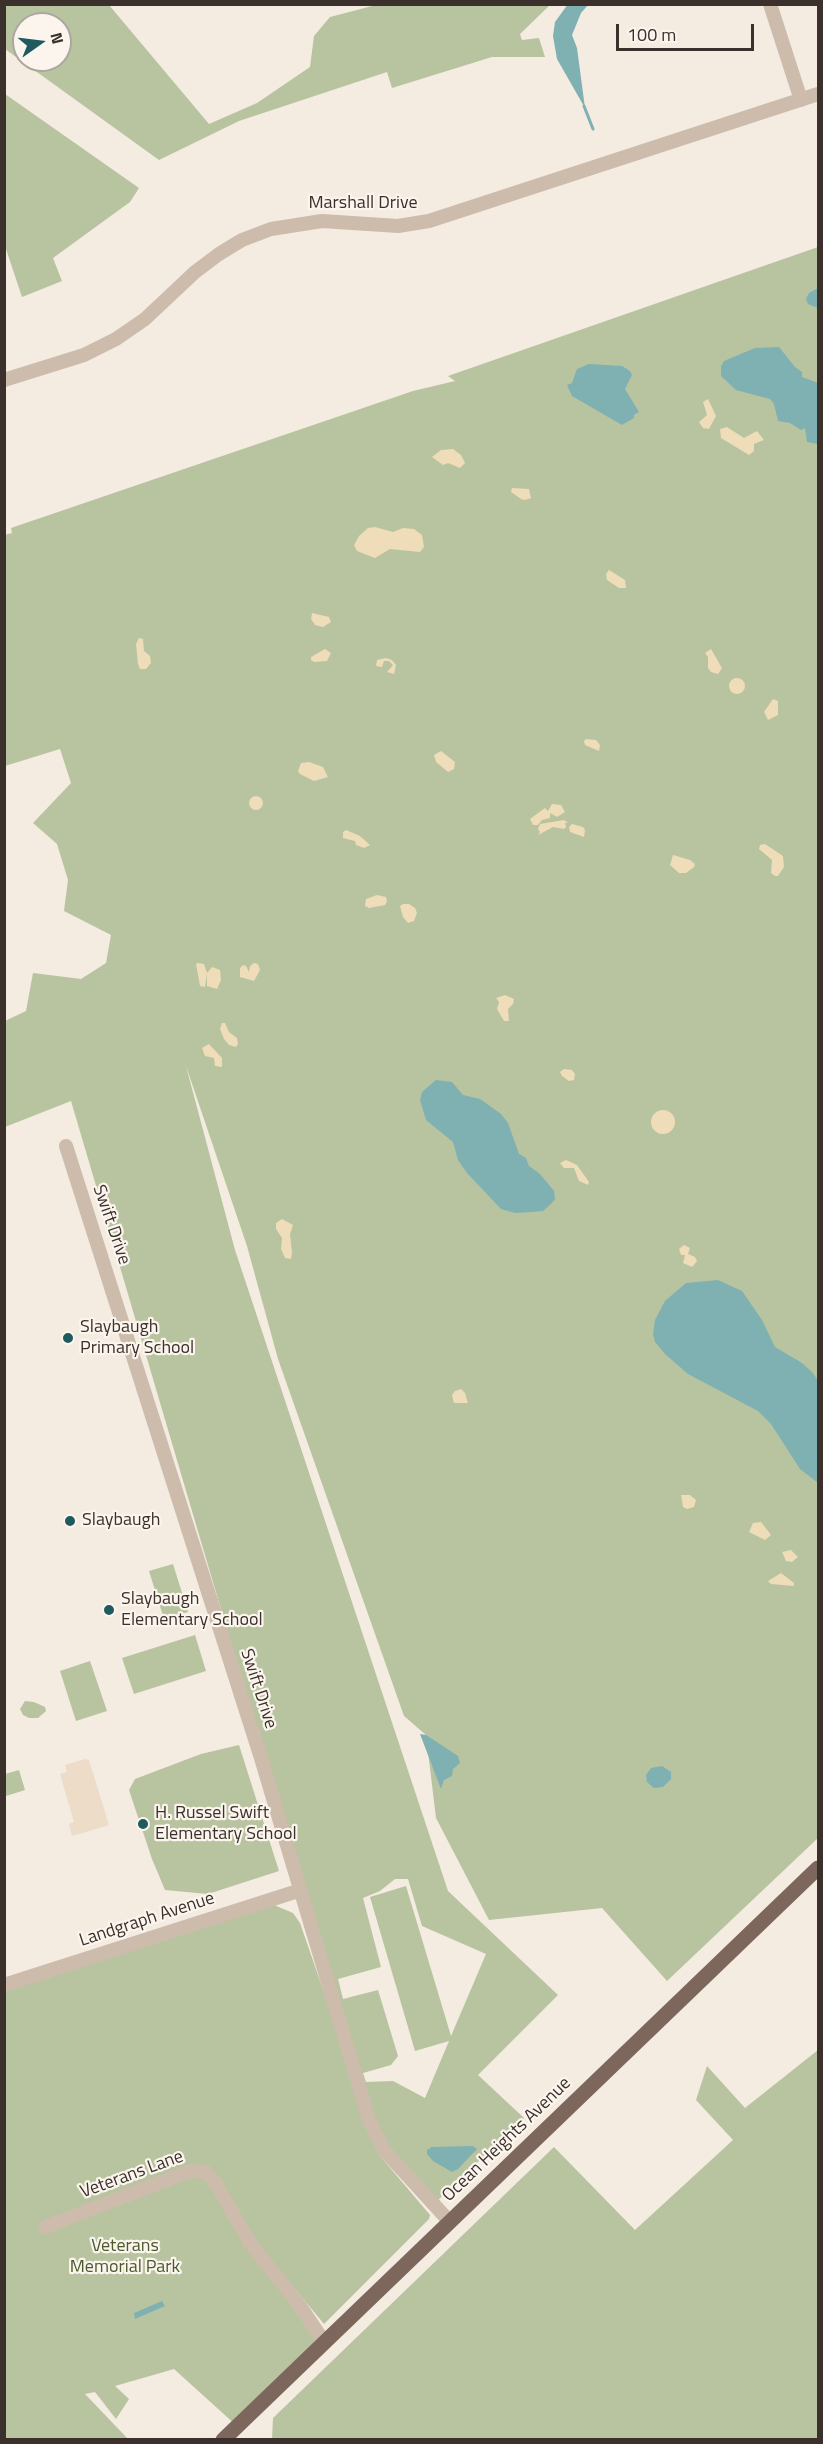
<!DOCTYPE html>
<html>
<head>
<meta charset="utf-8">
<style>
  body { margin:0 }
  #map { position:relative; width:823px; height:2444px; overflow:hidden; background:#f4ebe1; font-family:"Titillium Web",sans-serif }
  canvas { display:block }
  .frame { position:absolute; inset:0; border:6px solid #3b302b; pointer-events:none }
  .north { position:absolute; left:12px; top:12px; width:60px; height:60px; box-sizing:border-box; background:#fbf5ee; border:2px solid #aea6a0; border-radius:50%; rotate:76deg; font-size:16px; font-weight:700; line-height:24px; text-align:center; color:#3b302b }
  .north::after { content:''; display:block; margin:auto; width:21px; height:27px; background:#1f5a5e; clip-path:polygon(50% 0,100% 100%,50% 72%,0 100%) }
  .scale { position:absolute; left:616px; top:24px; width:138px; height:27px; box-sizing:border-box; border:3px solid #3b302b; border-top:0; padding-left:8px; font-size:18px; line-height:21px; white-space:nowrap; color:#3b302b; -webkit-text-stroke:4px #fbf5ee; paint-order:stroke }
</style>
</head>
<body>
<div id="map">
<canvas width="823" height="2444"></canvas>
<div class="frame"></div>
<div class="north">N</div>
<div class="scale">100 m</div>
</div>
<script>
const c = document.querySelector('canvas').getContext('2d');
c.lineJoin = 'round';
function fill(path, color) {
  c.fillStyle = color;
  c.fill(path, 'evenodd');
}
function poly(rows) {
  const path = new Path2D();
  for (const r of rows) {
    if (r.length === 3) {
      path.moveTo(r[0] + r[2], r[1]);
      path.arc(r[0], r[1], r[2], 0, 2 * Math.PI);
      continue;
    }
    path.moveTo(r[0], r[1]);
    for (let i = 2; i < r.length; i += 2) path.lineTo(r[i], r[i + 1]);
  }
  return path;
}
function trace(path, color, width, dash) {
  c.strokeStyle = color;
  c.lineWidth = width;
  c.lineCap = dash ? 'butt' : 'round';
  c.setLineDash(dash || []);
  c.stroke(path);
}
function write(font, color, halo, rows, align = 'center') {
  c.font = font + ' "Titillium Web",sans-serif';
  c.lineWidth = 4.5;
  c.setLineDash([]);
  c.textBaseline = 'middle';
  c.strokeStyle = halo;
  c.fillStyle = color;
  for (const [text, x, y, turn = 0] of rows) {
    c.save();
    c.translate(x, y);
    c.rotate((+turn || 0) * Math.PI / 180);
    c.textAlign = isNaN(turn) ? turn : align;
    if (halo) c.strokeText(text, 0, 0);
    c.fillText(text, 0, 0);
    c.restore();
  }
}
const green = poly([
  [5,4,109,5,209,124,257,103,310,67,314,36,330,17,376,5,550,5,520,34,522,40,539,38,545,57,492,57,392,88,387,72,239,121,159,160,5,49],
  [24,24,60,24,60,60,24,60],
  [5,94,139,188,130,202,53,258,62,281,22,297,5,246],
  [818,247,818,1838,667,1981,602,1908,489,1920,436,1818,426,1735,404,1716,278,1359,247,1246,186,1066,235,1250,448,1891,558,1995,478,2075,524,2118,434,2204,390,2161,349,2043,71,1101,5,1127,5,1021,26,1011,33,973,81,979,106,963,111,935,64,911,68,880,57,844,33,823,71,783,60,749,5,766,4,535,12,533,11,528,413,391,455,381,448,376],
  [395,1879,408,1879,422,1926,486,1954,451,2036,406,1886,370,1897,415,2051,449,2041,425,2098,393,2081,366,2082,363,2073,391,2065,398,2056,378,1990,343,1999,338,1979,381,1967,363,1898,380,1891],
  [173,1564,188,1612,164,1619,149,1571],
  [195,1635,206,1671,134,1694,122,1658],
  [90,1661,107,1711,76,1721,60,1671],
  [25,1701,34,1702,45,1707,46,1711,38,1718,29,1718,23,1715,20,1709],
  [239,1745,279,1871,208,1894,165,1890,152,1859,129,1790,135,1779,201,1754],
  [19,1770,25,1790,6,1796,5,1774],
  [274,1905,293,1913,300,1923,381,2157,430,2215,429,2219,324,2324,276,2266,324,2342,237,2426,174,2369,115,2386,129,2399,116,2419,95,2392,85,2394,128,2439,5,2439,4,1985],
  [818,2050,818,2439,272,2439,273,2418,554,2147,635,2230,733,2140,696,2100,707,2066,745,2108]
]);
const sand = poly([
  [708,399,716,416,709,429,703,428,699,422,707,415,703,402],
  [727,427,744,438,757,431,764,440,754,444,754,451,749,455,721,438,720,429],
  [453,449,461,455,465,463,460,468,448,463,443,465,432,457,441,450],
  [512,488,529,489,531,498,525,500,521,499,511,492],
  [375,527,393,532,403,528,414,529,422,535,424,547,420,552,390,549,375,558,357,551,354,545,359,536,368,528],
  [609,570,625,580,626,588,619,588,607,580,606,574],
  [312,613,329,617,331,622,323,627,315,625,311,619],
  [139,638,143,639,144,651,150,656,151,663,146,669,140,669,138,664,136,644],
  [325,649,331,653,327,661,314,662,311,660,311,657],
  [711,649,722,668,718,674,711,672,708,668,708,657,705,653],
  [386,658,392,660,396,665,394,674,387,672,393,665,389,661,384,661,382,667,376,666,377,660],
  [737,686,8],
  [773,699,778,701,778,715,768,720,764,712],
  [586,739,596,740,600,745,599,751,585,745,584,741],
  [441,751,455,762,454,769,448,772,436,762,434,755],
  [309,762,323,767,328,777,314,781,300,774,298,771,301,763],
  [256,803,7],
  [552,804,561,805,565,812,557,817,550,813,550,818,542,820,538,825,533,825,530,819,545,808,548,811],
  [564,820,568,823,565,823,566,827,564,829,553,827,538,835,540,832,538,829,540,824],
  [572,824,583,827,585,830,584,837,570,832,569,827],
  [346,830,360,836,370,845,364,848,356,845,355,841,343,838,343,832],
  [765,844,783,856,784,867,778,876,775,876,771,873,772,860,759,849,760,845],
  [673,855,690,860,695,864,694,867,686,873,679,873,670,865],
  [377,895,386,897,387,901,385,905,369,908,365,906,366,899],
  [403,904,409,904,415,908,417,913,414,921,408,923,403,917,400,906],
  [198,963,204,964,207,973,212,967,220,970,221,980,217,989,207,986,207,974,205,987,200,986,196,964],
  [254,963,258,964,260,970,254,981,240,977,240,968,243,965,246,966,249,972,250,966],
  [505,995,514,999,513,1004,508,1009,509,1021,504,1021,497,1009,499,1002,496,998],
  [222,1023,225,1023,229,1032,237,1038,238,1044,236,1047,229,1045,224,1039,220,1029],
  [209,1044,222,1058,222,1067,215,1066,214,1058,205,1056,202,1048],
  [564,1069,572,1070,575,1074,574,1080,569,1081,562,1076,560,1072],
  [663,1122,12],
  [566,1160,577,1165,589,1182,588,1185,579,1181,574,1168,564,1168,560,1163],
  [282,1219,293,1225,290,1234,292,1253,291,1259,285,1258,281,1249,282,1238,276,1229,276,1223],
  [684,1245,690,1248,688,1254,695,1257,697,1261,692,1267,683,1263,685,1255,681,1255,679,1249],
  [461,1389,465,1393,468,1403,454,1403,452,1395,455,1391],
  [681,1495,690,1495,696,1500,694,1507,687,1509,683,1507],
  [761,1522,771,1535,765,1540,749,1532,753,1523],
  [791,1550,798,1557,792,1562,786,1561,782,1552],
  [781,1573,794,1583,794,1586,771,1584,768,1581]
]);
const plaza = poly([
  [85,1759,89,1760,109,1825,72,1836,69,1824,74,1822,60,1774,67,1772,65,1765]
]);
const water = poly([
  [568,4,588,5,581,13,572,35,577,48,585,108,557,59,553,36,555,22],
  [818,288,818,308,808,304,806,299,809,293],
  [779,347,795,367,802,372,802,377,818,383,818,444,807,442,805,428,801,430,790,423,778,421,774,404,770,399,736,390,721,376,721,366,724,361,755,348],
  [589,364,622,366,630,371,632,375,625,389,639,412,634,415,634,418,622,425,572,396,567,385,572,383,577,369],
  [436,1080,452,1082,463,1095,480,1099,501,1114,508,1123,519,1154,526,1158,529,1166,540,1174,554,1191,555,1199,552,1203,543,1211,532,1212,515,1213,501,1209,467,1173,458,1160,453,1142,426,1120,420,1100,422,1092],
  [718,1280,742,1291,762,1320,775,1347,802,1363,813,1373,818,1381,818,1483,800,1469,771,1424,758,1411,688,1374,665,1354,655,1342,653,1334,655,1320,665,1301,686,1283],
  [420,1734,426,1735,458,1756,460,1763,453,1769,452,1776,444,1780,441,1789],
  [662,1766,671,1772,671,1779,663,1787,654,1788,647,1782,646,1775,651,1768],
  [473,2146,477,2149,458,2169,452,2172,433,2161,427,2154,427,2150,432,2147],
  [162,2301,165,2306,135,2319,134,2313]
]);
const stream = poly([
  [584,106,593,129]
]);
const minor = poly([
  [770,4,801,100],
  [4,380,84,355,116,339,145,319,195,272,219,254,242,240,271,229,322,221,398,226,429,221,818,94],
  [66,1146,261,1758,369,2120,384,2150,450,2222],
  [4,1985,301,1890],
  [45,2227,190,2171,206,2172,215,2182,250,2243,300,2306,324,2342]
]);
const major = poly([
  [223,2440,818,1868]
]);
const markers = [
  [68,1338,6,"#1f5a5e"],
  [70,1521,6,"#1f5a5e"],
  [109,1610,6,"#1f5a5e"],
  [143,1824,6,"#1f5a5e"]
];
const streetNames = [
  ["Marshall Drive",363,204],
  ["Swift Drive",111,1225,71],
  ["Swift Drive",258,1689,72],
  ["Landgraph Avenue",147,1920,-18],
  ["Ocean Heights Avenue",507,2140,-44],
  ["Veterans Lane",132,2175,-20]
];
const poiNames = [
  ["Slaybaugh",80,1328],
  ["Primary School",80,1349],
  ["Slaybaugh",82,1521],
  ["Slaybaugh",121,1600],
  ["Elementary School",121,1621],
  ["H. Russel Swift",155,1814],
  ["Elementary School",155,1835]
];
const parkNames = [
  ["Veterans",125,2247],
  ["Memorial Park",125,2268]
];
fill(green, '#b8c4a0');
fill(sand, '#efdcb8');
fill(plaza, '#ecdcc8');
fill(water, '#7fb0b2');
trace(stream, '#7fb0b2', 3);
trace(minor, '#cdbbac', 14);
trace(major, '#7d675c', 15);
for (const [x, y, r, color] of markers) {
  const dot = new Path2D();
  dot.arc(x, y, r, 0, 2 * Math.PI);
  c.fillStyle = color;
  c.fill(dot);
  trace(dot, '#fbf5ee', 2);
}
write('18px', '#3b302b', '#fbf5ee', streetNames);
write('18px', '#3b302b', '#fbf5ee', poiNames, 'left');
write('18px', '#4a5a2e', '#fbf5ee', parkNames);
</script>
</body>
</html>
